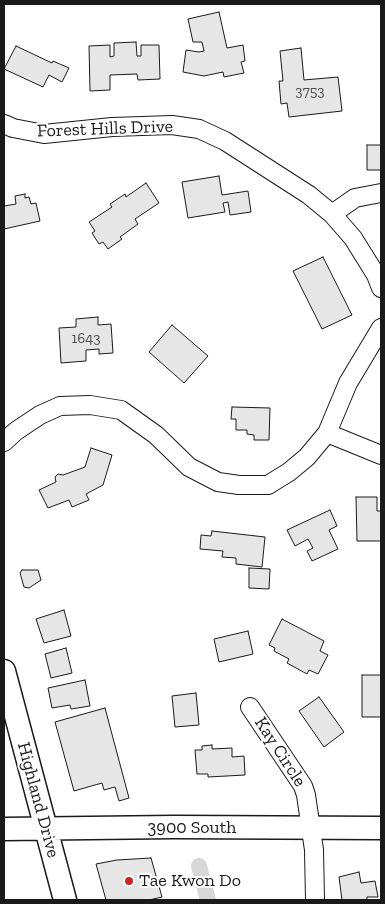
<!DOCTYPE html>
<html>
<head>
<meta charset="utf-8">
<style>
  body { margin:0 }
  #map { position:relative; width:385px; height:904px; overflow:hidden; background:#fff; font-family:"Zilla Slab",serif }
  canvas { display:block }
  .frame { position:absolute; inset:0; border:5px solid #1a1a1a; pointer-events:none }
</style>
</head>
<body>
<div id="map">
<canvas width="385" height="904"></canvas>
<div class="frame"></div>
</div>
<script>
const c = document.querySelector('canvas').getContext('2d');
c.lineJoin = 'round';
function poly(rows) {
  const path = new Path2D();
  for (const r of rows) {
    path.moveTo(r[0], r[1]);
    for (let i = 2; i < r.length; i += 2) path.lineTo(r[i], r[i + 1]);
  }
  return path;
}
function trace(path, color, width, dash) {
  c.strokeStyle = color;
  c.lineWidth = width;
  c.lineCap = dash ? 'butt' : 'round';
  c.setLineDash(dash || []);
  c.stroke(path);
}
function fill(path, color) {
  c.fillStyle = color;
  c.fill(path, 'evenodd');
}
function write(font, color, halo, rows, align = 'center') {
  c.font = font + ' "Zilla Slab",serif';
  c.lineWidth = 4;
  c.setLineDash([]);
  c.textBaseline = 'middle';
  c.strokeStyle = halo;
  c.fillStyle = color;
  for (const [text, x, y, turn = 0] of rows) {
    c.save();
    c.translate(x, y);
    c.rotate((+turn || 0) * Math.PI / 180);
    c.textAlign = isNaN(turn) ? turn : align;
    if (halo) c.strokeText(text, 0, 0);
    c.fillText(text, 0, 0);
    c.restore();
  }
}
const canal = poly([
  [199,866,208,900]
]);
const building = poly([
  [219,12,227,48,243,45,245,61,241,62,244,73,224,77,223,72,204,76,183,72,186,50,199,52,204,51,202,42,193,42,188,19,219,12],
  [136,42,137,56,141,56,141,45,159,45,160,79,138,80,137,74,110,75,110,90,90,91,89,46,110,45,110,57,114,56,114,43,136,42],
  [16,46,52,63,53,61,69,68,62,82,49,75,43,87,4,69,16,46],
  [301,48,304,80,338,77,342,111,289,117,287,103,281,104,279,81,283,81,280,51,301,48],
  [367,145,381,145,381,170,367,170,367,145],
  [219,176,222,195,248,191,251,212,230,215,228,202,223,203,225,212,188,218,182,182,219,176],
  [146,183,159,203,135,219,138,224,120,237,122,239,108,249,103,242,99,244,92,233,95,231,89,222,112,207,110,204,125,194,126,197,146,183],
  [25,194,25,198,29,197,31,204,36,203,40,221,4,229,4,206,16,204,15,196,25,194],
  [323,257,352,315,322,329,293,271,323,257],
  [98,317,98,325,111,324,113,353,99,354,99,349,86,350,86,361,61,363,59,328,76,327,76,319,98,317],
  [172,325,208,356,184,383,149,352,172,325],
  [232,407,270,408,269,440,254,440,254,435,247,434,247,430,236,430,236,419,231,419,232,407],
  [91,448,112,455,103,485,86,494,89,500,72,507,69,500,48,508,39,490,56,482,55,477,58,474,63,475,85,467,91,448],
  [356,497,377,497,377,511,381,511,381,541,357,541,356,497],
  [330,510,337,526,329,530,338,549,312,561,307,551,313,548,308,539,295,546,287,530,330,510],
  [212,531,265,537,262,567,236,564,236,558,222,557,223,551,200,549,201,535,211,536,212,531],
  [249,568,270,569,269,589,249,588,249,568],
  [22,570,38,570,41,580,29,588,24,587,20,573,22,570],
  [64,610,71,636,44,643,36,619,64,610],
  [282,619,324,641,320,651,328,655,318,674,309,670,307,674,287,663,289,659,274,651,275,648,269,645,282,619],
  [248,631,253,654,219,662,214,639,248,631],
  [66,648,72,673,51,678,45,654,66,648],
  [362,675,381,675,381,717,362,717,362,675],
  [85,680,90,706,71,709,70,705,52,708,48,688,85,680],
  [196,693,199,725,175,727,172,696,196,693],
  [319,697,344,732,324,747,299,711,319,697],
  [105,708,129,798,119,801,115,787,104,790,102,783,74,791,55,722,105,708],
  [212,745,212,749,232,748,232,757,244,756,245,775,208,777,208,774,197,774,195,750,202,750,202,746,212,745],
  [151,858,162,897,149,900,106,900,96,864,117,860,151,858],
  [359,872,361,883,375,881,378,897,367,897,367,900,342,900,339,877,359,872]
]);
const minor = poly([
  [4,124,13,128,44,134,112,127,172,125,199,129,225,141,309,195,332,214,353,238,376,275,381,288],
  [332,214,355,198,381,193],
  [327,433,381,455],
  [4,442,16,431,40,415,60,406,90,405,121,410,156,435,189,467,218,482,239,485,268,485,289,472,307,457,327,433,348,383,381,328],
  [250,707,303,786,306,795,314,850,315,900]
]);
const major = poly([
  [4,671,65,900],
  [4,829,174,827,381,828]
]);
const markers = [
  [129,881,5,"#c62828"]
];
const numberNames = [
  ["3753",310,92],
  ["1643",86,339]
];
const streetNames = [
  ["Forest Hills Drive",105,129,-2],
  ["Kay Circle",280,752,57],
  ["Highland Drive",38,800,75],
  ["3900 South",192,828]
];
const poiNames = [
  ["Tae Kwon Do",139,881]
];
trace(canal, '#d7d7d7', 16);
fill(building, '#e6e6e6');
trace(building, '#1a1a1a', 1);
trace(minor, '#1a1a1a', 20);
trace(major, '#1a1a1a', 25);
trace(minor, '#fff', 18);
trace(major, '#fff', 22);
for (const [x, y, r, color] of markers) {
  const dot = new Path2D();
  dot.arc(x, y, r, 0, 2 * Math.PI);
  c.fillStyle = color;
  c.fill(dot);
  trace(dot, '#fff', 2);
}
write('15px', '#4d4d4d', null, numberNames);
write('18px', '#1a1a1a', '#fff', streetNames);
write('18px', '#1a1a1a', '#fff', poiNames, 'left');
</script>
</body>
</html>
